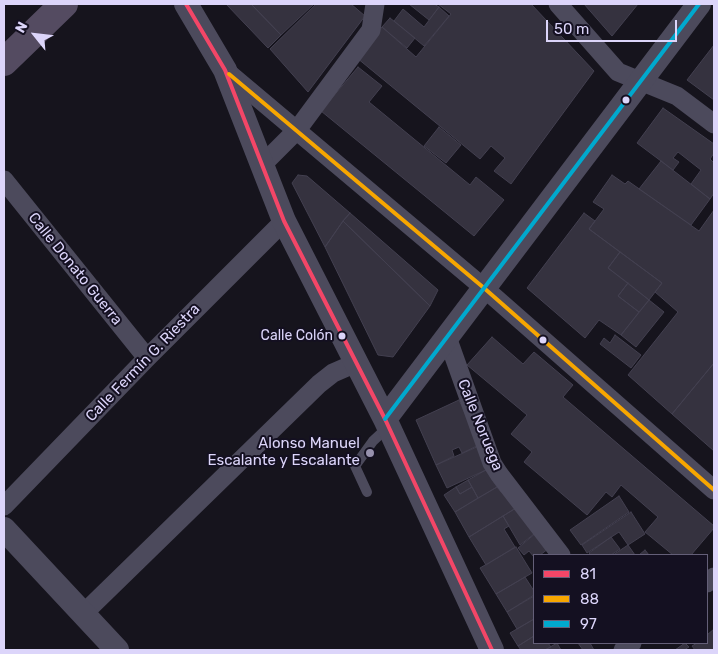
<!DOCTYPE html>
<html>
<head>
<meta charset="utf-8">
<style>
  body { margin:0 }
  #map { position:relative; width:718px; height:654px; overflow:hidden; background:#16141d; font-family:Rubik,sans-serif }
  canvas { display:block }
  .frame { position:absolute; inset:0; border:5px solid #dcd5fa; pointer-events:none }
  .legend { position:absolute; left:533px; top:554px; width:175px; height:90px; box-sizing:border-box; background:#141021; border:1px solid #645f78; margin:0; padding:6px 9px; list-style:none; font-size:15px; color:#dcd5fa }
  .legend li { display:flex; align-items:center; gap:10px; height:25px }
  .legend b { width:25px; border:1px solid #645f78 }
  .north { position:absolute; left:10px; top:10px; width:50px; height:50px; -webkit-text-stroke:4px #141021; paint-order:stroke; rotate:299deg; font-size:14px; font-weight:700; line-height:20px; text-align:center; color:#dcd5fa }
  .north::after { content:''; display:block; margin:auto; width:18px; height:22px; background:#dcd5fa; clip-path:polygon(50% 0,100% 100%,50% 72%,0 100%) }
  .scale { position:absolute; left:546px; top:20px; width:131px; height:22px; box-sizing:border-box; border:2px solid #dcd5fa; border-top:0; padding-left:6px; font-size:15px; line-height:18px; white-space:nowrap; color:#dcd5fa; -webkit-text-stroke:4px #141021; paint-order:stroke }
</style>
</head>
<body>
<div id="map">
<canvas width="718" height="654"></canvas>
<div class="frame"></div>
<ul class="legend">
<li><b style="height:6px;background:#f34667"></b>81</li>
<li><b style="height:6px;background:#f7a600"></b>88</li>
<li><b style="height:6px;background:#00a9ce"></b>97</li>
</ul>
<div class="north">N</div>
<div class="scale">50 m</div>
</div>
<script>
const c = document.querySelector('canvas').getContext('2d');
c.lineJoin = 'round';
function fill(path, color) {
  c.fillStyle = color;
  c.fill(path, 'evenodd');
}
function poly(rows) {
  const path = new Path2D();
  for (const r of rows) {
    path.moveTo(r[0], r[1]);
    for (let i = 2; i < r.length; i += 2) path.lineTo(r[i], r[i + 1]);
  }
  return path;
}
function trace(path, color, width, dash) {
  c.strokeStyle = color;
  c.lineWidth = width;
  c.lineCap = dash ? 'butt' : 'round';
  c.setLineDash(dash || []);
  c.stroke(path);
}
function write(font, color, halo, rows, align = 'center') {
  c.font = font + ' Rubik,sans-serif';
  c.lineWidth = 4;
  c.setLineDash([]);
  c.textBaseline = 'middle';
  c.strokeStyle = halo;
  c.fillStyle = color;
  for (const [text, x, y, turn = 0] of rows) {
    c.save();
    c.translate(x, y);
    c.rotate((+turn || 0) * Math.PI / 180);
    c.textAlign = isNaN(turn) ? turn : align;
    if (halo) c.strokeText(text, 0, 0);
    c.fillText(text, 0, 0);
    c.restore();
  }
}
const building = poly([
  [226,4,251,4,281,35,268,48,226,4],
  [251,4,314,4,281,35,251,4],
  [316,4,351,4,365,16,308,92,270,49,316,4],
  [409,4,434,4,439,7,429,20,409,4],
  [438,4,531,4,594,71,511,184,494,171,505,158,491,146,480,159,357,58,382,27,416,57,451,14,438,4],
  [584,4,638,4,612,36,584,4],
  [439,7,449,16,424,46,394,21,403,9,424,27,439,7],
  [390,18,415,38,407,48,382,27,390,18],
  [714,45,714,100,687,80,714,45],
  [358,67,382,86,369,102,470,185,476,177,504,200,474,236,321,111,358,67],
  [663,108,714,144,714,153,710,159,714,163,714,193,710,199,691,184,701,170,678,152,673,158,679,162,673,170,637,143,663,108],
  [439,127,461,145,446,163,424,146,439,127],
  [661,161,710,199,691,225,639,189,661,161],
  [298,175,307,176,350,213,343,221,325,247,292,183,298,175],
  [612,175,625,184,628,181,699,231,714,210,714,363,672,414,628,375,678,312,655,292,662,283,589,229,604,209,593,202,612,175],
  [350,213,438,290,430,306,343,221,350,213],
  [584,213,595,221,589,229,620,252,608,268,628,283,618,296,639,312,621,335,599,320,585,338,527,288,584,213],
  [343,221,430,306,393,357,378,355,325,247,343,221],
  [620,252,662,283,649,300,608,268,620,252],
  [628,283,649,300,639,312,618,296,628,283],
  [649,300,664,312,636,347,621,335,649,300],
  [615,335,641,355,631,368,600,344,604,338,610,343,615,335],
  [492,337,523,364,534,352,573,385,563,397,714,526,714,528,691,555,673,555,645,532,658,517,621,485,612,497,606,492,587,515,524,462,532,452,511,434,527,415,467,365,492,337],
  [714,363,714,451,672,414,714,363],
  [459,400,479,445,462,453,459,447,452,450,454,456,436,465,416,420,459,400],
  [479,446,488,469,447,488,436,465,479,446],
  [486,470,497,487,478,498,468,480,486,470],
  [468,480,472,487,460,494,456,487,468,480],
  [456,487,460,494,472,487,478,498,455,512,444,495,456,487],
  [497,487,501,492,504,491,516,508,469,537,455,512,497,487],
  [619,496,629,512,581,545,570,530,619,496],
  [516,508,534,534,520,545,503,516,516,508],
  [631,512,645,534,628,545,619,532,587,553,582,545,631,512],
  [503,516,509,526,504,529,515,547,486,565,469,537,503,516],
  [536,533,548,549,540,555,534,555,534,557,529,551,524,555,518,548,536,533],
  [611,537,620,549,611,555,591,555,589,553,611,537],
  [628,545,635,555,613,555,628,545],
  [516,547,532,573,496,594,480,568,516,547],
  [645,550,649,555,639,555,645,550],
  [525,577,534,591,534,595,507,612,496,594,525,577],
  [534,596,534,619,517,629,507,612,534,596],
  [534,619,534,636,518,646,510,633,534,619],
  [714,629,714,650,695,650,692,646,697,643,707,643,707,635,714,629],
  [534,636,534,643,548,643,551,647,545,650,521,650,518,646,534,636],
  [557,643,561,650,545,650,557,643],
  [578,643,590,643,594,650,583,650,578,643],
  [685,643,689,647,684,650,675,650,685,643]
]);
const service = poly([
  [367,492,355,466,373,441,388,427]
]);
const minor = poly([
  [558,4,618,72,677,96,714,124],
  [226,71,484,288,714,490],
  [262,165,297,130,371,30,375,4],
  [4,180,147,358],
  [447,337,492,463,499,474,561,555],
  [4,506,147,358,284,221],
  [707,583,714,577],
  [83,614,319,384,333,373,356,363],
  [623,650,632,643]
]);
const tertiary = poly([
  [186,4,225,70,284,221,385,419,492,650],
  [385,419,699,4],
  [4,529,117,650]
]);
const primary = poly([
  [4,62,64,4]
]);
const bus1 = poly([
  [186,4,225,70,284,221,385,419,492,650]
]);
const bus2 = poly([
  [229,74,484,288,714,490]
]);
const bus3 = poly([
  [385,419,699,4]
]);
const markers = [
  [626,100,4.5,"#dcd5fa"],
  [342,336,4.5,"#dcd5fa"],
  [543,340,4.5,"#dcd5fa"],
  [370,453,5,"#9791ad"]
];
const busNames = [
  ["Calle Colón",333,336]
];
const streetNames = [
  ["Calle Donato Guerra",75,269,51],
  ["Calle Fermín G. Riestra",143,363,-46],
  ["Calle Noruega",480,425,68]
];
const poiNames = [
  ["Alonso Manuel",360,444],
  ["Escalante y Escalante",360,461]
];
fill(building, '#35323f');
trace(building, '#434050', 1);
trace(service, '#4c4a5c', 10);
trace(minor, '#4c4a5c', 19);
trace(tertiary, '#4c4a5c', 24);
trace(primary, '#544b61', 28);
trace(bus1, '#f34667', 4);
trace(bus2, '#f7a600', 4);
trace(bus3, '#00a9ce', 4);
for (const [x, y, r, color] of markers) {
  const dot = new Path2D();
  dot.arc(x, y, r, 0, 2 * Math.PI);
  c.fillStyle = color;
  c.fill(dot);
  trace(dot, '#141021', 2);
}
write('14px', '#dcd5fa', '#141021', busNames, 'right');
write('15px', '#dcd5fa', '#141021', streetNames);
write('15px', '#dcd5fa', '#141021', poiNames, 'right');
</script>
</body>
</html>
